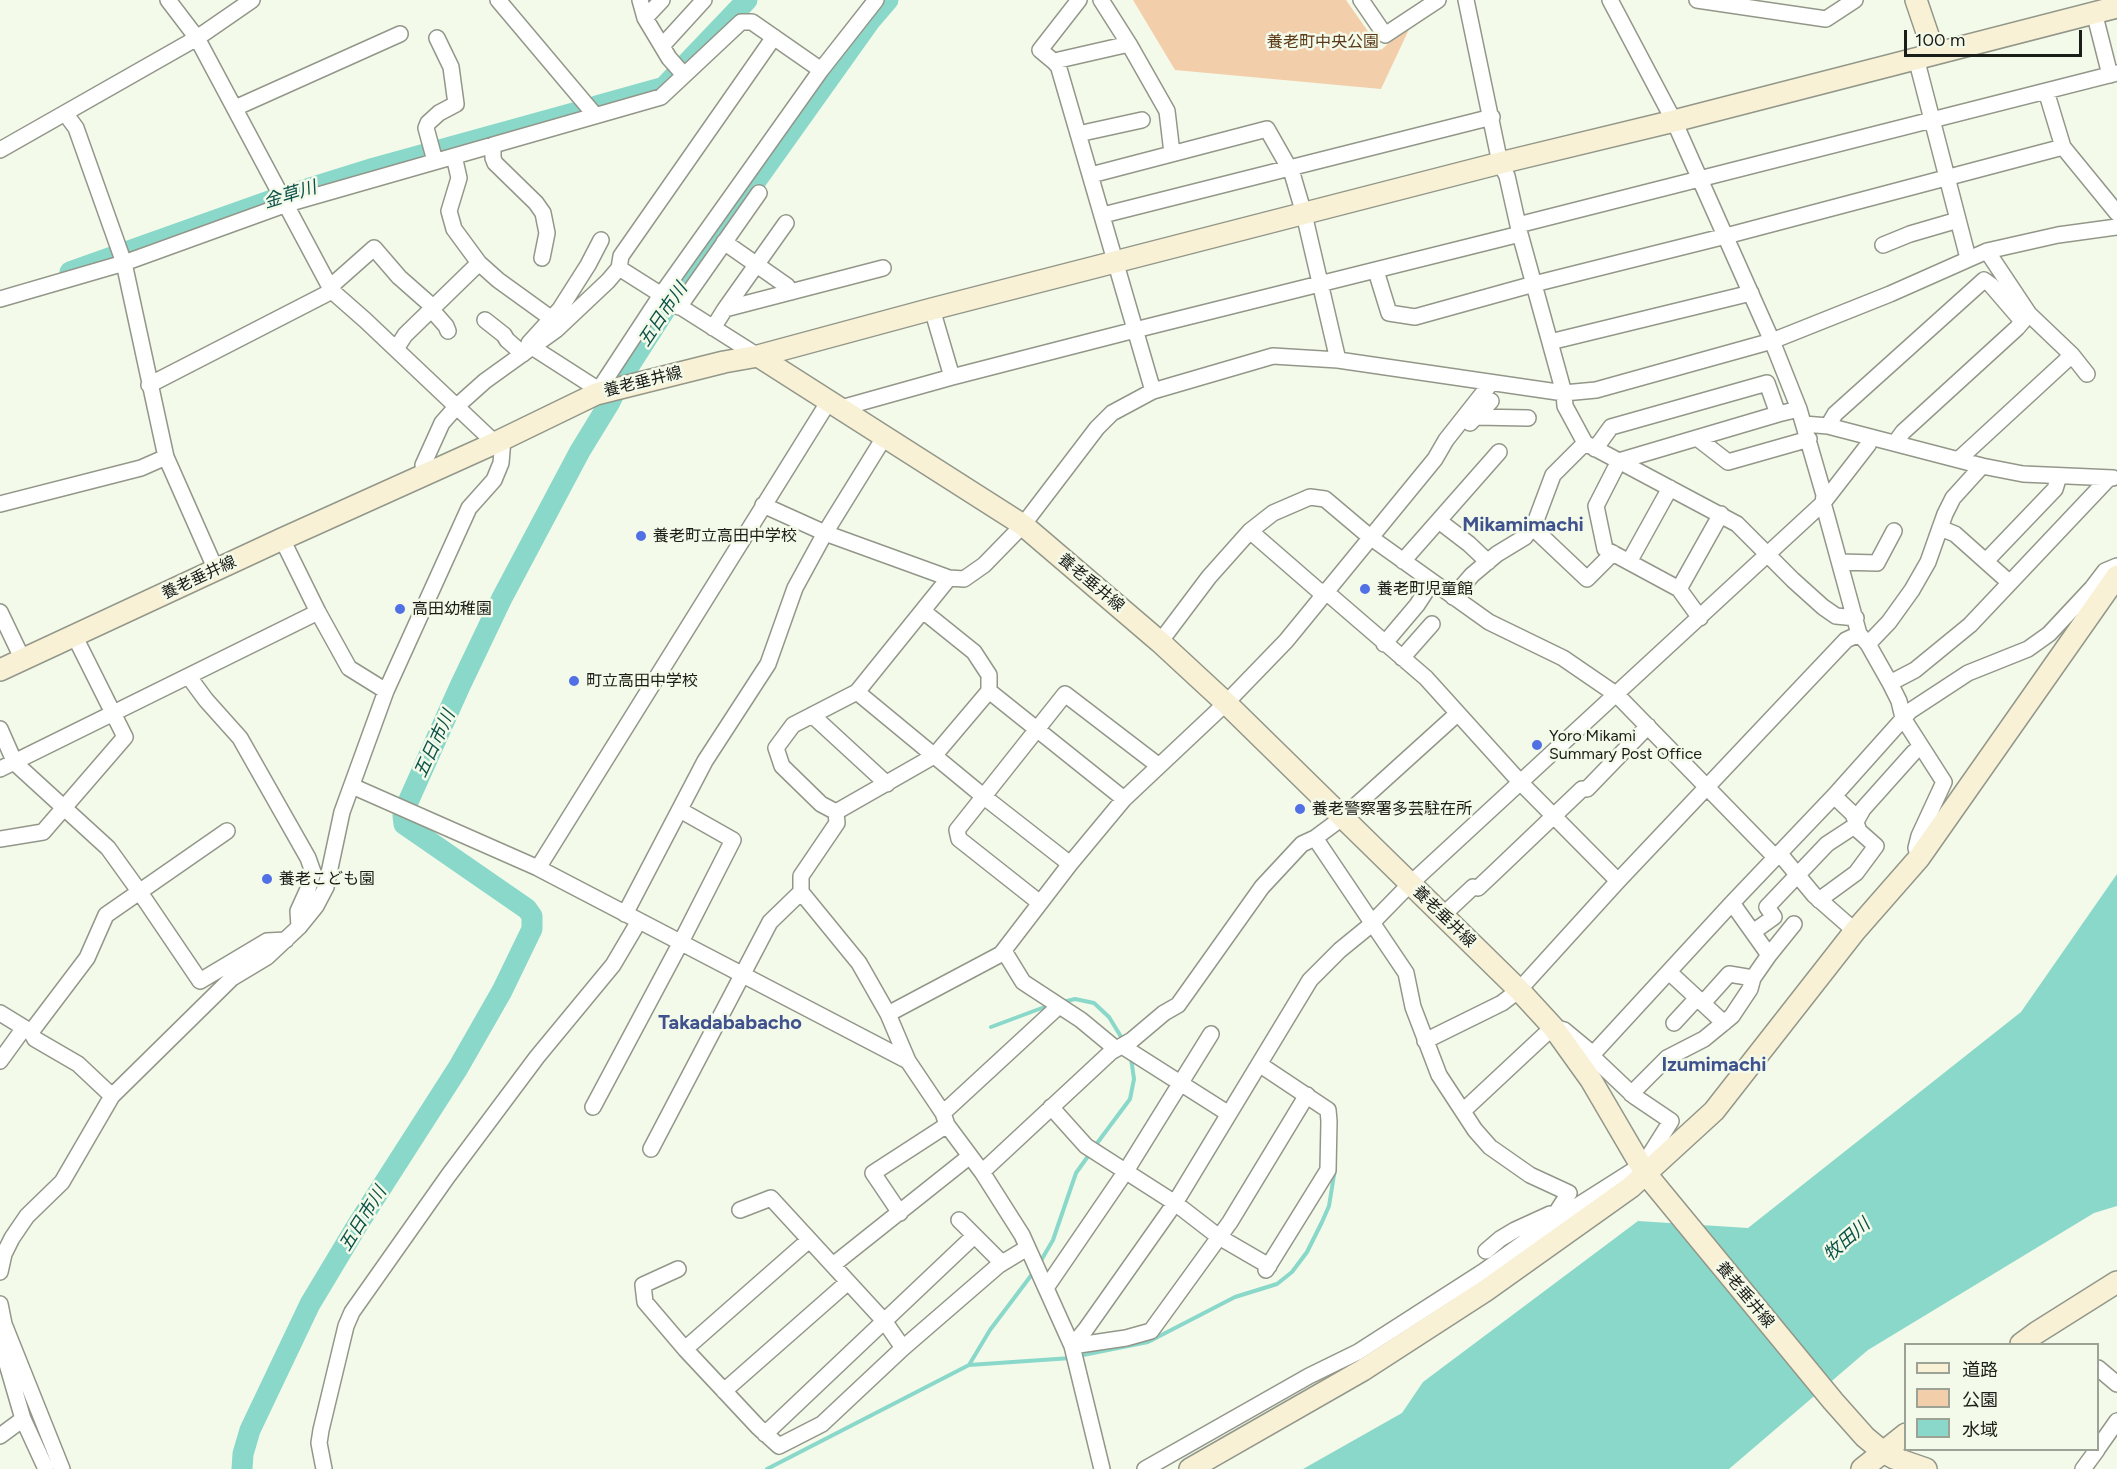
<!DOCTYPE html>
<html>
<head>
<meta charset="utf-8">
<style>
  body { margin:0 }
  #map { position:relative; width:2117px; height:1469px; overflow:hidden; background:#f4faea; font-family:Figtree,"Noto Sans JP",sans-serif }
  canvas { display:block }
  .legend { position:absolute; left:1904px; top:1343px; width:195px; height:108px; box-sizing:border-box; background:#f4faea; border:2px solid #9da296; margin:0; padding:8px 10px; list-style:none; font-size:18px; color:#1b1d18 }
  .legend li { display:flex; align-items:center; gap:12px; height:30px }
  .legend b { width:30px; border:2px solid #9da296 }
  .scale { position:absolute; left:1904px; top:30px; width:178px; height:27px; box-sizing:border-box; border:3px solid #1b1d18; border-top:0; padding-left:8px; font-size:18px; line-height:21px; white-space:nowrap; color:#1b1d18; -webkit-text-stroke:4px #f4faea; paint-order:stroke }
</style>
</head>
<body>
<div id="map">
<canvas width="2117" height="1469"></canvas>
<ul class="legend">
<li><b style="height:8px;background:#f9f1d6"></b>道路</li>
<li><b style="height:16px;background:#f3ceab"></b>公園</li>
<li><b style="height:16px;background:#89d8ca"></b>水域</li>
</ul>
<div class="scale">100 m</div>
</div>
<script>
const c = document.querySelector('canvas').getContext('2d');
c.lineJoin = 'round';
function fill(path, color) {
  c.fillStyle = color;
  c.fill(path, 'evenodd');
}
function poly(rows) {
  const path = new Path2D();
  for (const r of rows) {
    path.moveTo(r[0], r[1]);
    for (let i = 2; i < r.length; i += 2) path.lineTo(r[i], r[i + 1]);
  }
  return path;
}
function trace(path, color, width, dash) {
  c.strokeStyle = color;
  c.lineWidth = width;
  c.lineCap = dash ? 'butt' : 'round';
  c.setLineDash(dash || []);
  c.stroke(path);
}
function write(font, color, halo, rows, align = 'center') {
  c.font = font + ' Figtree,"Noto Sans JP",sans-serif';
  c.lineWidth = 5;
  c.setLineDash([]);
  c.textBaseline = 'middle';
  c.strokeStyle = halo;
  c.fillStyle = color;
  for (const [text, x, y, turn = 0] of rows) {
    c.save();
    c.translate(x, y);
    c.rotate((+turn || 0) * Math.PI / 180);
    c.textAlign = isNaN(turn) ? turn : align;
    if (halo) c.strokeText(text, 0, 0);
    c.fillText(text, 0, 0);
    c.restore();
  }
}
const green = poly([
  [1133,0,1346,0,1381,50,1412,23,1381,89,1175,70]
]);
const water = poly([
  [2117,874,2117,1206,2094,1213,1868,1350,1729,1469,1303,1469,1402,1413,1423,1382,1638,1221,1748,1228,2021,1012]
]);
const stream = poly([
  [1063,1002,1075,999,1094,1003,1109,1017,1123,1040],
  [991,1027,1050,1005],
  [1095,1146,1130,1099,1134,1079,1131,1058],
  [1039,1264,1053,1240,1076,1173,1091,1152],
  [1078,1356,1148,1342,1235,1297,1277,1284,1292,1272,1307,1252,1322,1222,1329,1206,1335,1169],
  [969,1365,990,1330,1033,1273],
  [767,1469,969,1365,1071,1358]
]);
const river = poly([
  [596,106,664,87,747,0],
  [70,272,278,198,374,168,584,110],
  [242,1469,243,1454,250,1430,310,1304,358,1224,458,1068,502,991,532,929,532,916,527,909,404,824,403,816,408,802,460,686,502,598,580,451,610,402,622,377,674,296,870,21,888,0]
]);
const street = poly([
  [168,0,197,38,332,291,365,320,495,443],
  [498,0,595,115],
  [640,0,645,18,669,58,684,75],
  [1079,0,1040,50,1058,65,1153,391],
  [1101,0,1129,44,1167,111,1172,153],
  [1361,0,1385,35,1438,0],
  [1466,0,1500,163,1507,176,1520,234,1564,393,1565,406,1585,443,1737,524,1793,580,1823,607,1836,616,1856,618],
  [1610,0,1674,121,1772,341,1799,409,1824,495,1823,503,1827,517,1859,634,1868,644,1890,683,1899,701,1903,718,1944,782,1919,836,1916,848,1919,858],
  [1697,0,1826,19,1855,0],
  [2094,12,2110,75],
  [645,18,662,0],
  [662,46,704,0],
  [1916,58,1968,258],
  [1056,64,1059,60,1129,44],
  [2046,91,2063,147,2117,213],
  [235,108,400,34],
  [65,113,76,128,124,263,166,457,216,570],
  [1078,134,1142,120],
  [493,145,493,158,495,163,536,203,543,213,547,233,542,258],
  [0,150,197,38,252,0],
  [454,156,459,178,449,211,454,229,479,263,498,280,552,319],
  [435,161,426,128,428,123,439,113,456,104,451,67,437,38],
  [1091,175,1267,129,1292,173,1304,214,1338,360],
  [1103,215,1492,117],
  [1518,225,2117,73],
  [724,242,787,286,791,292],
  [1883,245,1910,234,1958,220],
  [1987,251,2029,314,2072,355,2087,374],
  [619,268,621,256,774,37],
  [1376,271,1389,313,1415,317,1534,284,1726,236,2063,147],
  [330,287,374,248,399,277,433,307],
  [0,299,124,263,287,204,661,97,741,22,752,22,821,70],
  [679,307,759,193],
  [431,309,446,326,448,331],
  [725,309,786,223],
  [932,309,952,377],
  [485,320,504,335,507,340,523,354],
  [713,328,725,309,883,268],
  [1550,342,1751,293],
  [396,349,405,335,479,263],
  [149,385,332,291],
  [599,390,532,347,529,343,560,309,588,265,601,240],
  [596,394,661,295,750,170,821,70,876,0],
  [841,408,952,377,1135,330,1520,234],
  [1476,417,1528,418],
  [1470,423,1491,401],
  [1804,424,1828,426,1982,466,1953,498,1945,514,1940,528],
  [1828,426,1835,414,1984,280,1991,285,2022,321],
  [1697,438,1728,462,1809,439],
  [1895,443,1903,432,2017,328,2029,314],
  [1595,449,1611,427,1767,383,1778,414],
  [1959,459,2072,355],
  [1982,466,2023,474,2113,478],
  [425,475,423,465,442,423,457,406,485,381,556,330,608,281,619,268,758,356],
  [0,504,141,468,166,457],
  [763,505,825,533,949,578,964,579,984,565,1023,525,1097,428,1112,413,1153,391,1273,356,1338,360,1564,393,1596,390,1772,341,1890,294,1987,251,2058,235,2117,227],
  [1439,521,1469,544,1488,562],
  [1532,527,1587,579,1613,553],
  [1250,531,1319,591,1325,591,1426,678,1520,782,1618,881],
  [282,539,318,612,349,668,386,691],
  [1403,561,1499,452],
  [1986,561,2055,489,2059,476],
  [1629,562,1670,488],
  [1840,562,1877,563,1894,531],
  [1679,589,1721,514],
  [1453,597,1472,575,1497,554,1525,537,1535,523,1553,475,1585,443],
  [923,611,974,652,989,675,989,691,934,756,836,812,837,823,801,876,801,892,859,963,888,1014,908,1061,943,1113,947,1125,982,1172,1022,1235,1072,1346,1102,1469],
  [0,612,23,660],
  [1700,618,1679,589,1605,549,1596,506,1619,461,1778,414,1799,409],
  [1160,642,1209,577,1250,531,1273,513,1310,497,1325,499,1370,537,1489,622,1563,658,1617,695,1775,857],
  [1384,644,1417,605,1432,582],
  [1868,644,1889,622,1912,590,1928,562,1940,528,1955,534,2010,583],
  [1402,658,1432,624],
  [189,677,206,700,240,738,308,858,313,872,308,889,298,911,299,927],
  [1890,683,1915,670,1970,625,2109,478],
  [989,691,1124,799],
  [857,692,983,796,1070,864],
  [812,715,887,784],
  [0,729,15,763,108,848,139,891,200,981,267,941,286,940],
  [0,769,318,612],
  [352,786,538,868,908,1061],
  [836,812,821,804,782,766,776,748,793,725,857,692,949,578],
  [1315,838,1406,973,1413,1007,1439,1075,1475,1130,1490,1147,1530,1175,1569,1193,1556,1213,1558,1218],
  [0,839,43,832,125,737,74,635],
  [1780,854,1814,895,1855,931],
  [538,868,829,401],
  [1819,900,1856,873,1876,846,1859,831,1853,814,1834,796],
  [1040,903,959,839,957,830,1065,694,1159,766],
  [1732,903,1769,955,1794,924],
  [625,914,705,761,768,664,795,588,825,533,885,436],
  [1442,916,1473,887,1478,888,1495,872,1582,789,1587,789,1648,726],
  [1753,932,1774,917,1767,907,1827,844,1853,827,1863,809,1914,752],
  [1004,951,1023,982,1081,1020,1116,1049],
  [1669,972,1724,1023],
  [1703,1003,1729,974,1753,978,1769,955],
  [0,1013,31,1032,35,1039,78,1064,112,1096],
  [888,1014,1001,954,1070,864,1124,799,1226,703,1286,641,1435,459,1446,440,1491,383],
  [1674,1023,1697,998],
  [31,1032,87,958,106,915,227,831],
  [1425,1041,1502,1003,1519,990,1618,881,1792,697,1846,640,1859,634],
  [1122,1046,1229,1114],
  [0,1061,24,1028],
  [1259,1064,1328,1110,1329,1121,1328,1170,1266,1270],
  [1631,1094,1667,1058,1704,1039,1732,1016,1750,989,1753,978],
  [593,1107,681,942,733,840,680,810],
  [1051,1107,1086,1146,1175,1203,1219,1237,1269,1266],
  [1463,1111,1553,1027,1564,1030,1593,1054,1732,903,1834,796,1910,711,1968,673,2028,649,2049,634,2092,588,2105,571,2117,566],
  [943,1113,1059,1006],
  [651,1149,770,922,801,892],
  [982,1172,1111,1052,1132,1040,1164,1013,1178,1005,1262,887,1302,844,1315,838,1342,818,1457,714],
  [740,1210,771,1198,885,1322,903,1348],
  [900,1213,873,1173,947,1125],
  [959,1220,1002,1263],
  [1486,1251,1500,1239,1515,1230,1550,1214],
  [833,1265,970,1156],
  [678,1269,643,1285,645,1302,685,1349,758,1427,779,1446,822,1424,903,1348,999,1265,1027,1248],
  [0,1272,4,1254,12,1238,27,1216,62,1182,112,1096,232,978,267,957,299,927,316,906,326,887,342,812,386,691,469,508,494,480,501,463,503,439],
  [1046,1288,1126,1171,1211,1034],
  [0,1304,4,1324,62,1469],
  [0,1340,23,1419,46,1469],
  [1072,1346,1086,1329,1175,1203,1310,980,1340,950,1367,928,1410,884,1823,503,1868,445,1871,437],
  [1072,1346,1126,1338,1151,1331,1230,1222,1307,1095],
  [685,1349,809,1240],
  [2098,1368,2117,1384],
  [724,1391,848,1282],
  [765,1434,974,1236],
  [0,1436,23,1419],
  [2098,1448,2117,1421],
  [324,1469,319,1443,321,1430,346,1326,352,1312,448,1176,537,1057,613,965,639,921],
  [1145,1469,1309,1376,1358,1352,1484,1271,1558,1218,1640,1166,1649,1156,1671,1121,1634,1096,1596,1060,1593,1054],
  [2083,1469,2097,1450]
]);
const secondary = poly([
  [1916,0,1934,53],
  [758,356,932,309,1500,163,1674,121,2117,7],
  [0,670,282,539,495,443,596,394,724,362,758,356,1023,525,1160,642,1226,703,1519,990,1553,1027,1591,1080,1646,1174,1833,1401,1865,1437,1883,1452,1894,1458,1926,1469],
  [2021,1344,2036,1333,2117,1282],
  [1190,1469,1363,1370,1485,1291,1631,1187,1714,1111,1855,931,1919,858,2117,576],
  [1862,1469,1906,1434]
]);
const markers = [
  [641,536,6,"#5170e5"],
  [1365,589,6,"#5170e5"],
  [400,609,6,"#5170e5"],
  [574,681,6,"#5170e5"],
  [1537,745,6,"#5170e5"],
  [1300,809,6,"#5170e5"],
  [267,879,6,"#5170e5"]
];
const parkNames = [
  ["養老町中央公園",1323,42]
];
const streetNames = [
  ["養老垂井線",643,382,-14],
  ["養老垂井線",199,578,-25],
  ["養老垂井線",1091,583,40],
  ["養老垂井線",1444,917,44],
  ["養老垂井線",1745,1295,50]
];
const poiNames = [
  ["養老町立高田中学校",653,536],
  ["養老町児童館",1377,589],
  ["高田幼稚園",412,609],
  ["町立高田中学校",586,681],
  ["Yoro Mikami",1549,736],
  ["Summary Post Office",1549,754],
  ["養老警察署多芸駐在所",1312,809],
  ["養老こども園",279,879]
];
const waterNames = [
  ["金草川",290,195,-17],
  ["五日市川",663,315,-56],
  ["五日市川",435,744,-65],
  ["五日市川",363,1219,-58],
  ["牧田川",1847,1240,-41]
];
const quarterNames = [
  ["Mikamimachi",1523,525],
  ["Takadababacho",730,1023],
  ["Izumimachi",1714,1065]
];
fill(green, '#f3ceab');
fill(water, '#89d8ca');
trace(stream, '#89d8ca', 4);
trace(river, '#89d8ca', 21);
trace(street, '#929789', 18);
trace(secondary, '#929789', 24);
trace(street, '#fff', 15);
trace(secondary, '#f9f1d6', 21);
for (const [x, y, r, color] of markers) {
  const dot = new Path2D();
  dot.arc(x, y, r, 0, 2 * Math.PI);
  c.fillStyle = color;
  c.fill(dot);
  trace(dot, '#f4faea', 2);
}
write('16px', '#5b3a18', '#f4faea', parkNames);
write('16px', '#1b1d18', '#f4faea', streetNames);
write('16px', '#1b1d18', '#f4faea', poiNames, 'left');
write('italic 18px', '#0a5148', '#f4faea', waterNames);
write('bold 20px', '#3f528d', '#f4faea', quarterNames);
</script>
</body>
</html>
